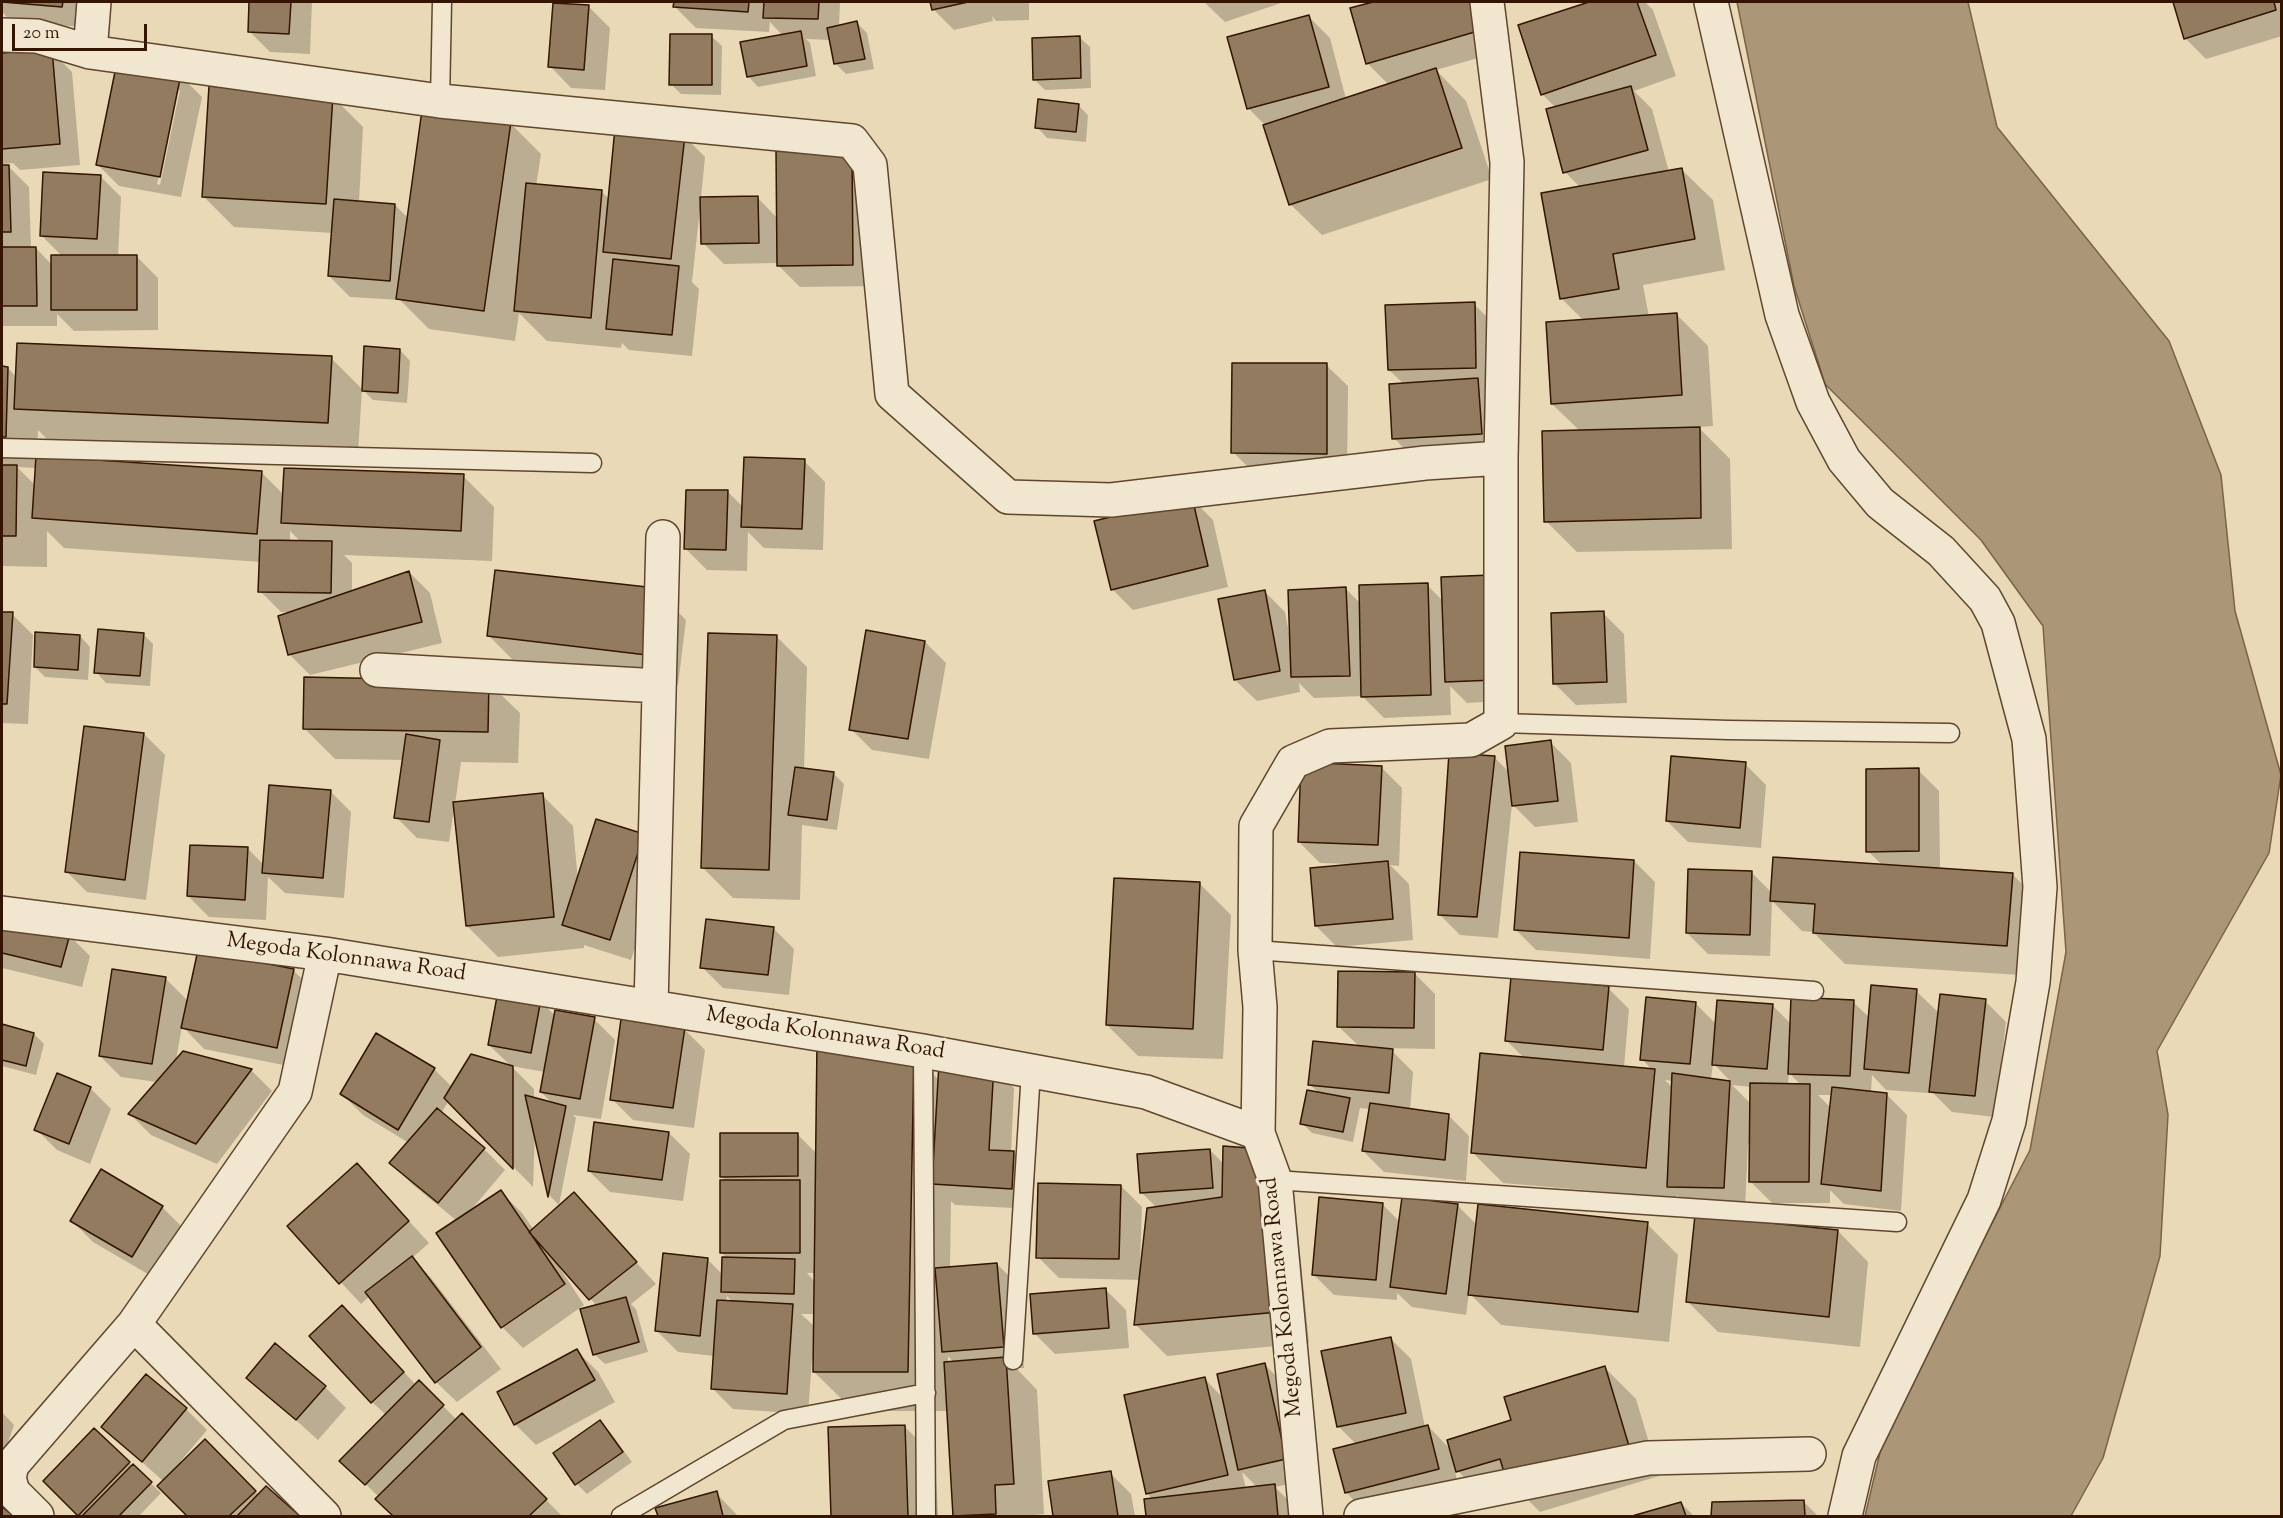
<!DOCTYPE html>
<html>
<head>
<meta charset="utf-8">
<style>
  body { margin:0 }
  #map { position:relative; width:2283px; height:1518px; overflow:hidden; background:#e9d9b6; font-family:"Sorts Mill Goudy",serif }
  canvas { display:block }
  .frame { position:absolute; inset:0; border:3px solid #331501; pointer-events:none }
  .scale { position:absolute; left:12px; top:24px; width:135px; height:27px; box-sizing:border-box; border:3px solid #331501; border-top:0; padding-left:8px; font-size:18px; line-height:21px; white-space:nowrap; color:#331501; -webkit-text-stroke:4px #f1e6d0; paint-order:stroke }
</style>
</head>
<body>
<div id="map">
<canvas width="2283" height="1518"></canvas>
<div class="frame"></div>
<div class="scale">20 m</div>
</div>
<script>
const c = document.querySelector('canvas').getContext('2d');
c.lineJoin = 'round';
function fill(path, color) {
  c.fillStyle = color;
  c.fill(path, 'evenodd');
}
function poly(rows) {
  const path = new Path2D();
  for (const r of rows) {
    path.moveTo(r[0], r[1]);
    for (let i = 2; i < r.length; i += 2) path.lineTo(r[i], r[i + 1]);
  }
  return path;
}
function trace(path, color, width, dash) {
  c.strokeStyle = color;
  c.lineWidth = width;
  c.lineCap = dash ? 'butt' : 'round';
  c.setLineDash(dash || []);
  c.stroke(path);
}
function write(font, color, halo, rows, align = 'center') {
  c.font = font + ' "Sorts Mill Goudy",serif';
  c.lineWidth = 6;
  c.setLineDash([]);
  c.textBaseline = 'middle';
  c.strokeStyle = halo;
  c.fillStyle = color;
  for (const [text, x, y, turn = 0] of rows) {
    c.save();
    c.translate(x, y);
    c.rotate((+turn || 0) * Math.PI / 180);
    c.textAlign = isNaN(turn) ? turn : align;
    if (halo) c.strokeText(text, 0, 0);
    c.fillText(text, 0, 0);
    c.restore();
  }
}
const water = poly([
  [1737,2,1968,2,1997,127,2169,341,2221,475,2235,611,2281,775,2269,853,2157,1051,2168,1115,2160,1256,2103,1458,2071,1516,1865,1516,1886,1427,2030,1150,2066,952,2043,626,1981,540,1825,384,1794,286,1737,2]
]);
const shadow = poly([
  [2,2,85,2,83,27,12,22,2,12],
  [251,2,312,2,310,54,270,52,249,31],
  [675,2,840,2,839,27,857,23,867,33,874,69,846,74,836,64,831,40,806,39,810,43,816,76,758,87,748,76,783,36,770,22,769,32,696,28,675,7],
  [932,2,1029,2,1029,20,996,21,992,16,993,21,954,30,933,9],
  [1204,2,1284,2,1225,22],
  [1378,2,1484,2,1499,52,1436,70,1466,101,1492,179,1322,235,1291,205,1265,125,1248,108,1309,17,1330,38,1346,99,1389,85,1367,63,1352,9],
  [1594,2,1645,2,1653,10,1676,76,1634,91,1652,109,1669,172,1682,170,1713,200,1725,270,1643,285,1649,317,1677,315,1708,346,1713,426,1698,427,1730,459,1732,549,1577,552,1546,521,1580,431,1552,404,1584,321,1562,299,1581,188,1565,172,1556,108,1542,94,1520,26],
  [2174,2,2282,2,2282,36,2206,59,2185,38],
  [589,7,610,28,605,90,571,88,550,66],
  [711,36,722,46,721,95,681,94,671,84],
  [1079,37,1090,47,1091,88,1045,90,1035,80],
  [51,51,72,72,80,165,20,170,13,163,2,164,2,55],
  [181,76,202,97,181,197,119,186,98,165],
  [177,90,180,90,160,185,157,184],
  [332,96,363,127,359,202,395,205,409,219,510,123,541,154,536,186,601,191,609,199,684,136,705,157,701,198,757,197,778,219,851,151,873,286,800,287,779,266,779,263,724,264,703,243,702,208,700,208,692,282,699,289,692,356,629,350,622,343,621,348,547,341,519,313,515,341,429,329,400,300,350,297,329,276,333,233,234,227,203,196],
  [1078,105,1088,115,1086,142,1047,138,1037,127],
  [2,166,8,166,29,187,31,248,36,248,52,265,63,257,41,235,100,176,121,197,118,257,137,257,158,278,158,330,74,331,57,314,57,326,2,326],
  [1474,304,1495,325,1502,454,1415,460,1394,438,1404,384,1389,370],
  [400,350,410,361,407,403,373,400,362,389,358,453,47,439,38,430,37,457,262,473,284,495,463,476,494,507,492,561,344,555,352,563,352,592,409,572,430,593,442,643,310,675,289,654,291,612,281,612,260,591,261,562,64,548,47,531,47,567,2,566,2,368,8,368,17,378,331,358,363,390],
  [17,467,37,468,36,486],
  [290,531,301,542,290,542],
  [1326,365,1348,386,1347,474,1254,473,1233,452],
  [804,461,825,482,823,550,764,548,748,532,747,571,707,570,686,549,727,491,743,507],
  [1192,499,1213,520,1228,587,1133,610,1112,589],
  [1427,585,1443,601,1515,700,1467,703,1450,686,1451,715,1384,718,1362,696,1314,698,1299,683,1300,692,1257,701,1235,680,1264,591,1285,612,1289,633,1346,589,1361,604],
  [655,589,686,620,678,685,520,667,489,636],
  [2,613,12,614,33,635,28,724,2,723],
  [1603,613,1624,634,1627,703,1576,705,1555,684],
  [143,634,153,644,150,686,106,683,96,672],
  [80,636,90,647,88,680,45,677,35,667],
  [776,636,807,667,804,770,834,774,844,784,837,830,802,825,800,900,733,898,702,867],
  [925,642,946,663,929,759,872,750,851,729],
  [489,683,520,713,518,763,461,762,455,804,542,795,573,826,578,881,597,821,665,856,631,960,584,945,584,948,498,957,467,926,454,808,449,842,417,838,396,817,404,760,335,759,304,728],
  [144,734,165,755,146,900,87,892,66,871],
  [1550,742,1571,763,1578,822,1535,827,1512,804,1498,938,1460,935,1439,914,1494,757,1510,773],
  [1745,764,1766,785,1761,848,1688,842,1667,821],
  [1381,767,1402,788,1399,866,1390,865,1409,884,1413,940,1337,947,1316,926,1352,864,1320,863,1299,842],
  [1918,770,1939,791,1940,869,2012,874,2043,905,2037,976,1845,964,1813,932,1802,931,1772,901,1770,956,1708,954,1687,933,1752,873,1772,893,1882,865,1868,851],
  [330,791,351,812,344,898,285,893,268,877,266,920,209,917,188,896,248,849,264,865],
  [1634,861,1655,882,1650,959,1536,950,1515,929],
  [1200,884,1231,915,1223,1059,1138,1056,1107,1025],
  [2,920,69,935,90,956,82,987,2,968],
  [773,928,794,949,789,995,723,988,702,967],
  [293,970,314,991,298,1068,204,1049,182,1026,176,1060,183,1052,251,1070,272,1091,217,1164,151,1135,130,1114,157,1082,121,1077,100,1056,165,978,188,1001],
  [1414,973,1435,994,1435,1049,1384,1048,1384,1050,1392,1051,1413,1072,1410,1110,1448,1115,1469,1136,1466,1181,1384,1172,1363,1151,1370,1109,1360,1108,1353,1142,1312,1133,1302,1123,1319,1093,1309,1084,1360,1047,1338,1026],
  [1608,988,1629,1009,1624,1067,1652,1070,1642,1059,1696,1004,1717,1025,1772,1005,1791,1024,1853,1002,1870,1018,1916,991,1939,1013,1985,1001,2006,1022,1995,1117,1952,1112,1930,1090,1929,1093,1886,1090,1872,1075,1871,1093,1886,1094,1907,1115,1901,1211,1844,1204,1830,1190,1830,1203,1772,1203,1751,1182,1751,1144,1748,1144,1745,1208,1690,1208,1677,1195,1676,1198,1503,1183,1472,1152,1524,1058,1506,1040],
  [1713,1063,1732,1083,1711,1080],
  [1789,1073,1802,1086,1788,1085],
  [1665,1080,1673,1081,1673,1088],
  [1732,1085,1751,1087,1751,1104],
  [1818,1095,1833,1095,1831,1108],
  [540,1000,555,1016,594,1019,615,1040,601,1119,573,1115,576,1118,559,1205,550,1196,535,1132,533,1187,449,1101,441,1113,484,1149,505,1170,470,1211,501,1192,522,1213,534,1230,574,1194,656,1284,631,1304,636,1309,648,1352,605,1364,594,1354,597,1306,559,1264,558,1265,584,1305,523,1348,502,1327,457,1221,412,1184,391,1163,409,1143,363,1115,342,1094,434,1069,452,1087,512,1067,489,1045],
  [511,1066,545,1072,541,1092,553,1104,534,1099,534,1089],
  [2,1026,34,1034,44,1044,36,1075,2,1066],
  [684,1029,705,1050,694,1128,633,1120,612,1099],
  [913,1054,940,1081,993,1067,1014,1088,1011,1152,1014,1152,1035,1173,1033,1209,955,1205,951,1201,950,1268,997,1264,1018,1285,1024,1368,1016,1368,1037,1390,1044,1514,1025,1516,954,1516,948,1411,854,1411,814,1372,814,1360,812,1360,808,1414,733,1409,712,1388,714,1356,678,1352,657,1331,707,1259,723,1275,728,1259,721,1252,727,1182,722,1177,797,1134,817,1154],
  [807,1273,815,1273,815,1282],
  [727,1296,733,1302,726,1302],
  [801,1314,815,1314,815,1327],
  [948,1356,954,1363,948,1363],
  [90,1088,111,1109,90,1164,57,1150,36,1129],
  [669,1133,690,1154,683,1201,610,1192,589,1171],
  [1210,1150,1224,1164,1293,1182,1309,1343,1167,1356,1136,1325,1141,1280,1059,1278,1038,1257,1121,1186,1142,1207,1140,1264,1142,1264,1157,1208,1141,1192],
  [377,1186,429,1243,412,1258,432,1279,501,1369,457,1402,436,1382,370,1296,361,1304,289,1226],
  [1383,1205,1400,1222,1457,1205,1477,1225,1647,1224,1678,1255,1669,1342,1501,1325,1469,1293,1466,1315,1412,1307,1397,1293,1397,1300,1334,1295,1313,1274],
  [162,1207,183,1228,153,1277,93,1242,72,1221],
  [1838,1231,1868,1262,1860,1347,1718,1332,1687,1301],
  [1105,1289,1126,1310,1129,1348,1055,1354,1034,1333],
  [363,1328,416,1385,419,1382,457,1420,462,1415,562,1516,395,1516,377,1499,379,1497,341,1460,386,1415,372,1402],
  [1390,1338,1411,1359,1425,1427,1428,1426,1451,1450,1513,1421,1605,1368,1636,1399,1659,1476,1540,1512,1520,1492,1488,1502,1454,1467,1459,1490,1367,1514,1346,1492,1357,1445,1339,1427,1323,1352],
  [276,1345,325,1387,346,1408,318,1440,248,1377],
  [577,1351,598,1372,615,1402,536,1445,515,1424],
  [1265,1365,1286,1386,1306,1480,1275,1487,1295,1507,1296,1516,1147,1516,1146,1501,1153,1500,1147,1493,1205,1379,1223,1398],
  [1242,1472,1258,1488,1246,1489],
  [186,1409,207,1430,180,1462,182,1463,205,1441,259,1495,266,1488,297,1516,189,1516,159,1486,163,1481,103,1427],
  [2,1412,14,1425,2,1460],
  [600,1422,610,1432,632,1462,587,1494,577,1484,555,1454],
  [904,1426,935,1457,938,1516,832,1516,830,1429],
  [94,1430,161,1493,139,1516,81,1516,45,1481],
  [1110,1473,1131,1494,1135,1516,1055,1516,1050,1482],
  [716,1493,738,1516,659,1516,657,1509],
  [1804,1502,1818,1516,1712,1516,1714,1503],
  [1681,1503,1694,1516,1637,1516]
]);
const building = poly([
  [2,2,63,2,62,7,2,2],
  [249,2,291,2,289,34,248,32,249,2],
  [674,2,749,2,748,12,673,7,674,2],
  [764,2,819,2,818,19,763,18,764,2],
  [930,2,968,2,932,10,930,2],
  [1373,2,1470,2,1478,31,1366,64,1350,8,1373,2],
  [1589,2,1637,2,1656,55,1541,95,1518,25,1589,2],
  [2173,2,2274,2,2276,10,2184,39,2173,2],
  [553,3,589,5,584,70,548,67,553,3],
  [1309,15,1329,87,1247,109,1227,37,1309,15],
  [857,21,865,59,834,64,827,28,857,21],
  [801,31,807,66,747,77,740,42,801,31],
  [670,34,712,34,712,85,669,85,670,34],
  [1080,36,1081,78,1033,80,1032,38,1080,36],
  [52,49,60,144,2,149,2,53,52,49],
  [117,62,181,74,160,177,96,165,117,62],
  [1436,68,1462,148,1289,205,1263,125,1436,68],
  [209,86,333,95,326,204,202,197,209,86],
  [1631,86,1648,150,1563,173,1546,109,1631,86],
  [1038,99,1079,104,1076,132,1035,128,1038,99],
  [422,110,511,122,484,311,396,299,422,110],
  [615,128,685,135,671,259,603,252,615,128],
  [852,150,853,265,777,266,776,151,852,150],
  [2,165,9,165,11,232,2,232,2,165],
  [1682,168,1695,239,1613,254,1619,289,1560,299,1541,193,1682,168],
  [43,172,101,175,97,239,40,236,43,172],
  [526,183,602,190,591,318,514,311,526,183],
  [758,196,759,243,701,244,700,197,758,196],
  [334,199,395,204,390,281,328,276,334,199],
  [2,247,36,247,37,306,2,306,2,247],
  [51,255,137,255,137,310,51,310,51,255],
  [613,259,679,266,672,335,606,329,613,259],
  [1475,302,1476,368,1388,370,1385,305,1475,302],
  [1677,313,1682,395,1551,404,1546,322,1677,313],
  [17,343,332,356,328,423,14,409,17,343],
  [364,346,400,349,398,393,362,391,364,346],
  [1232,363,1327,363,1327,454,1231,453,1232,363],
  [2,366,8,367,6,437,2,437,2,366],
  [1478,378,1482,434,1392,439,1389,384,1478,378],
  [1700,427,1701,518,1544,522,1542,431,1700,427],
  [36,456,262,471,257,534,32,518,36,456],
  [744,457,805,459,802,529,741,527,744,457],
  [2,465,17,465,16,536,2,536,2,465],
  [284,468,464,474,461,531,281,523,284,468],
  [686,490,728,490,726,550,684,549,686,490],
  [1192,497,1208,566,1111,590,1094,521,1192,497],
  [260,540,332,541,331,593,258,592,260,540],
  [495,570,656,588,647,655,487,636,495,570],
  [409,571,422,622,288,655,278,616,409,571],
  [1491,575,1495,680,1445,682,1441,577,1491,575],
  [1428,583,1431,695,1361,697,1359,585,1428,583],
  [1346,587,1350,676,1291,677,1288,590,1346,587],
  [1265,590,1280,671,1234,680,1218,599,1265,590],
  [1604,611,1607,682,1553,684,1551,613,1604,611],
  [2,612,13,612,7,704,2,704,2,612],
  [98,629,144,633,140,676,94,673,98,629],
  [866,630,925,641,908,739,849,730,866,630],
  [35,632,80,635,78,670,34,667,35,632],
  [708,633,777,635,769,870,701,868,708,633],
  [304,677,489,681,488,732,303,729,304,677],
  [84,726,144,733,125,880,65,872,84,726],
  [406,734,440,740,429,822,394,818,406,734],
  [1551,740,1558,801,1512,806,1505,746,1551,740],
  [1449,753,1495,756,1477,917,1438,915,1449,753],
  [1671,756,1746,762,1740,828,1666,821,1671,756],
  [1301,762,1382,766,1378,845,1298,842,1301,762],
  [795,767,834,772,827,820,788,815,795,767],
  [1919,768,1919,851,1866,852,1866,769,1919,768],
  [269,785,331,790,323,878,262,873,269,785],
  [543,793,554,917,466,926,453,802,543,793],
  [596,819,644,834,610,940,562,925,596,819],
  [190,845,248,847,245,900,187,896,190,845],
  [1520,852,1634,860,1629,938,1514,930,1520,852],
  [1773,857,2013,873,2007,946,1813,933,1815,904,1770,901,1773,857],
  [1388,861,1393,919,1315,926,1310,868,1388,861],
  [1688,869,1752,871,1750,935,1686,933,1688,869],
  [1114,878,1200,882,1193,1029,1106,1025,1114,878],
  [2,918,70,934,61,967,2,953,2,918],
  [706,919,774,927,768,975,700,968,706,919],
  [198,950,294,969,277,1048,181,1028,198,950],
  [112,969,166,977,152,1064,99,1056,112,969],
  [1338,971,1415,972,1414,1028,1337,1027,1338,971],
  [1511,977,1609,986,1603,1050,1505,1041,1511,977],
  [1871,985,1917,989,1909,1073,1864,1069,1871,985],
  [498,991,541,999,531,1053,488,1045,498,991],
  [1940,994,1986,999,1975,1096,1929,1092,1940,994],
  [1646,997,1696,1002,1690,1064,1640,1060,1646,997],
  [1791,997,1854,1000,1850,1076,1788,1074,1791,997],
  [1717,1000,1773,1004,1767,1069,1712,1065,1717,1000],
  [555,1010,595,1017,580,1099,540,1092,555,1010],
  [621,1019,685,1027,673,1108,610,1100,621,1019],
  [2,1024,34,1033,26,1066,2,1060,2,1024],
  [376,1033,435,1068,398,1130,340,1094,376,1033],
  [1313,1041,1393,1049,1389,1093,1308,1085,1313,1041],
  [817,1042,914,1053,908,1372,813,1372,817,1042],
  [183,1051,252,1069,196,1144,128,1114,183,1051],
  [1480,1053,1655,1069,1646,1168,1471,1153,1480,1053],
  [471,1054,513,1066,513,1169,444,1098,471,1054],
  [939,1063,994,1065,989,1150,1014,1151,1012,1189,932,1184,939,1063],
  [57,1073,91,1087,69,1144,34,1130,57,1073],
  [1672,1073,1730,1081,1724,1188,1667,1187,1672,1073],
  [1750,1083,1810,1084,1809,1182,1749,1182,1750,1083],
  [1832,1087,1887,1093,1881,1191,1821,1184,1832,1087],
  [1307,1090,1350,1098,1343,1132,1300,1124,1307,1090],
  [525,1095,566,1106,548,1197,525,1095],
  [1370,1103,1449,1114,1445,1160,1362,1151,1370,1103],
  [437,1108,485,1148,438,1203,389,1163,437,1108],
  [594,1122,669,1132,662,1180,588,1171,594,1122],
  [720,1133,798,1133,798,1176,720,1177,720,1133],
  [1223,1146,1263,1149,1279,1312,1134,1325,1147,1208,1222,1197,1223,1146],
  [1210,1149,1213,1188,1140,1193,1137,1154,1210,1149],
  [357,1163,409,1221,339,1284,287,1226,357,1163],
  [101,1169,163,1206,132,1257,70,1221,101,1169],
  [720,1180,800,1180,800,1253,720,1253,720,1180],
  [1038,1183,1121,1185,1119,1259,1036,1258,1038,1183],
  [501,1190,565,1284,501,1328,436,1233,501,1190],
  [574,1192,637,1262,589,1300,529,1232,574,1192],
  [1319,1197,1383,1203,1376,1280,1312,1275,1319,1197],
  [1402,1197,1458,1204,1446,1294,1390,1287,1402,1197],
  [1478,1204,1648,1222,1638,1312,1468,1295,1478,1204],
  [1695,1215,1838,1230,1829,1317,1686,1302,1695,1215],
  [663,1253,708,1258,700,1336,655,1331,663,1253],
  [412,1256,481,1347,435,1383,365,1292,412,1256],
  [722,1257,795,1259,794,1294,721,1292,722,1257],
  [997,1263,1004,1347,942,1352,935,1268,997,1263],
  [1106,1288,1109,1328,1033,1334,1030,1294,1106,1288],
  [626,1297,639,1342,593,1355,580,1309,626,1297],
  [717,1300,793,1304,787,1394,711,1389,717,1300],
  [342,1305,404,1372,371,1403,309,1336,342,1305],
  [1391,1337,1406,1413,1337,1427,1321,1351,1391,1337],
  [275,1343,326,1386,296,1420,246,1378,275,1343],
  [577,1349,595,1380,514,1425,497,1392,577,1349],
  [1006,1357,1014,1484,995,1485,996,1514,953,1516,944,1362,1006,1357],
  [1265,1363,1286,1459,1238,1470,1217,1374,1265,1363],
  [1605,1366,1629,1446,1507,1482,1500,1459,1456,1472,1447,1440,1511,1420,1504,1397,1605,1366],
  [146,1374,187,1408,142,1462,101,1427,146,1374],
  [1205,1377,1228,1475,1146,1494,1124,1395,1205,1377],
  [419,1380,444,1405,365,1485,339,1461,419,1380],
  [462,1413,547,1499,529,1516,393,1516,375,1499,462,1413],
  [600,1420,623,1452,575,1485,553,1453,600,1420],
  [905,1425,908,1516,831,1516,828,1427,905,1425],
  [1428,1425,1439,1469,1345,1493,1333,1449,1428,1425],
  [94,1428,130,1462,78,1516,43,1481,94,1428],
  [205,1439,256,1491,229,1516,187,1516,157,1486,205,1439],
  [133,1464,152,1482,119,1516,82,1516,133,1464],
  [1111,1471,1118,1516,1053,1516,1048,1481,1111,1471],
  [1275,1484,1278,1516,1146,1516,1144,1499,1275,1484],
  [266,1486,300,1516,237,1516,266,1486],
  [717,1491,723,1516,658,1516,655,1508,717,1491],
  [1804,1500,1805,1516,1711,1516,1712,1502,1804,1500],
  [1681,1502,1686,1516,1632,1516,1681,1502],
  [2,1507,14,1516,2,1516,2,1507]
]);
const service = poly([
  [440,101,442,2],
  [2,448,592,463],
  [1501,723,1728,730,1950,733],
  [1255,950,1814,991],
  [923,1051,926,1516],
  [1275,1180,1897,1222],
  [1013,1360,1031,1071],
  [621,1516,784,1420,926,1393]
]);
const minor = poly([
  [1711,2,1782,315,1813,402,1844,460,1880,503,1941,551,1985,599,1998,623,2029,739,2040,887,2033,982,2009,1121,1984,1200,1859,1456,1845,1516],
  [2,35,37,36,90,52,440,101,852,141,870,165,892,394,1008,497,1111,500,1425,463,1501,458],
  [90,52,94,2],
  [377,670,659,686],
  [2,913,325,954,923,1051,1146,1092,1258,1133,1275,1180,1306,1516],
  [651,1006,663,537],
  [1258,1133,1260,1007,1255,950,1256,826,1293,762,1330,746,1471,740,1501,723,1501,458,1507,162,1487,2],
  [134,1324,295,1092,325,954],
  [37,1516,13,1492,9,1478,12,1465,134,1324,324,1516],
  [1361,1516,1648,1458,1809,1454]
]);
const streetNames = [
  ["Megoda Kolonnawa Road",346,959,8],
  ["Megoda Kolonnawa Road",825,1035,9],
  ["Megoda Kolonnawa Road",1284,1297,-96]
];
fill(water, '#ab9678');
trace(water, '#7b6248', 1.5);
fill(shadow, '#0003');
fill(building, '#927b5f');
trace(building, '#331501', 1.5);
trace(service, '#60462e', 21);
trace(minor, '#60462e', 36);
trace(service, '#f1e6d0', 18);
trace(minor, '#f1e6d0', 33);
write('22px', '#331501', '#f1e6d0', streetNames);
</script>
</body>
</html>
